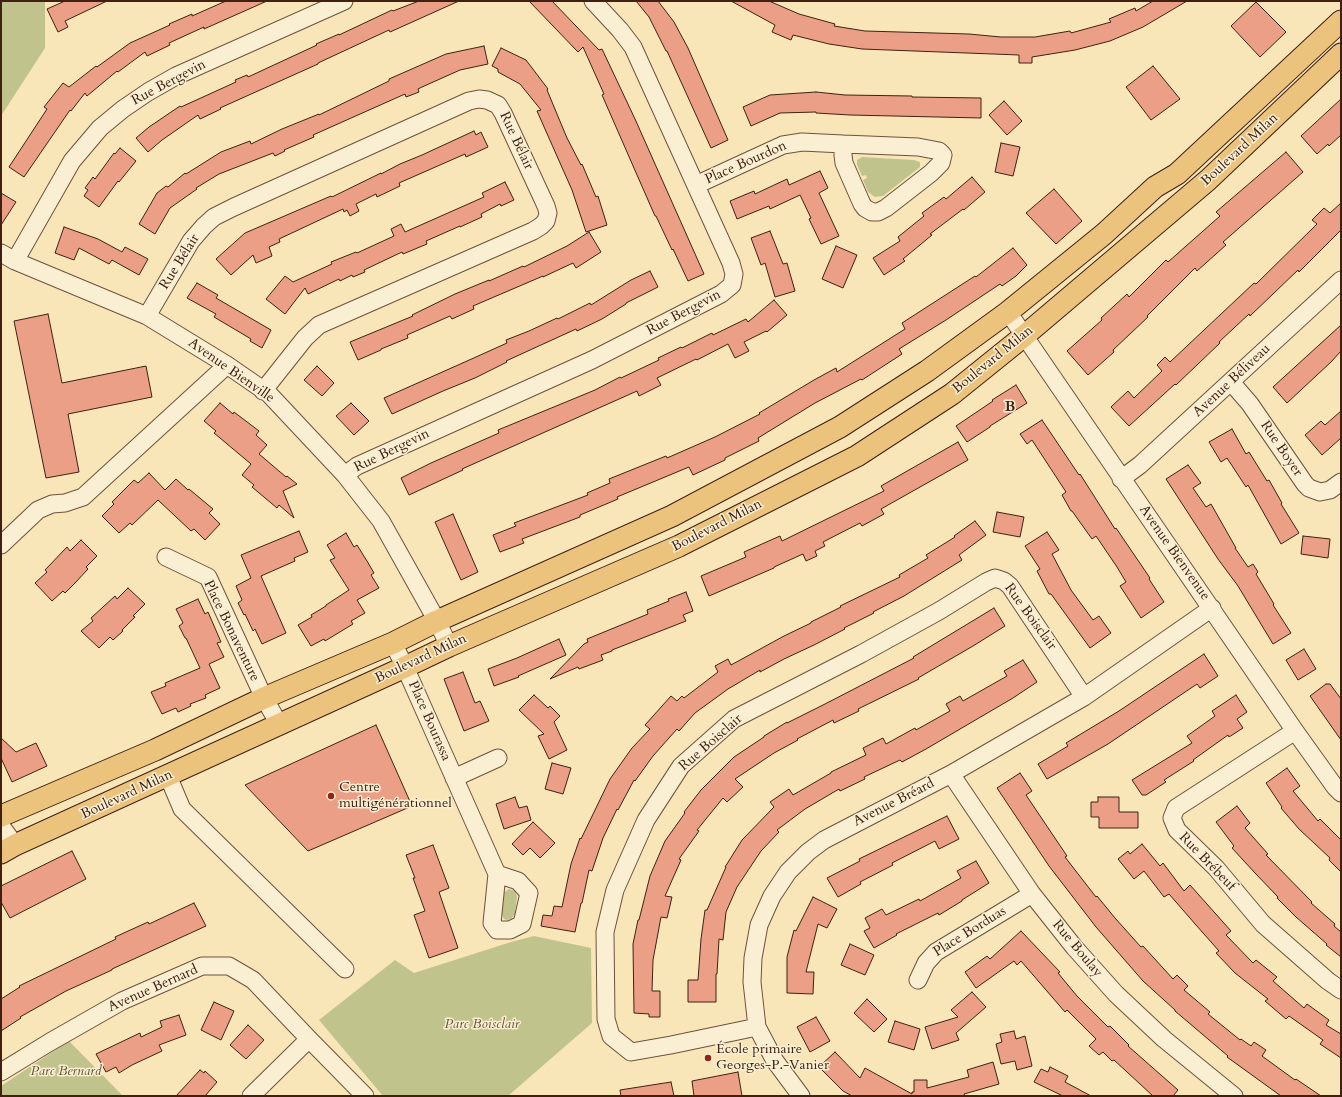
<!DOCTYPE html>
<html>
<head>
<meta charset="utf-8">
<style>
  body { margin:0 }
  #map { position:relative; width:1342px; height:1097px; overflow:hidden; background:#f8e6b9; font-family:Cardo,serif }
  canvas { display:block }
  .frame { position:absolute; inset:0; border:2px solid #3f2012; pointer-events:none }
</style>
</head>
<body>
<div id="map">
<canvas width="1342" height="1097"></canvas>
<div class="frame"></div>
</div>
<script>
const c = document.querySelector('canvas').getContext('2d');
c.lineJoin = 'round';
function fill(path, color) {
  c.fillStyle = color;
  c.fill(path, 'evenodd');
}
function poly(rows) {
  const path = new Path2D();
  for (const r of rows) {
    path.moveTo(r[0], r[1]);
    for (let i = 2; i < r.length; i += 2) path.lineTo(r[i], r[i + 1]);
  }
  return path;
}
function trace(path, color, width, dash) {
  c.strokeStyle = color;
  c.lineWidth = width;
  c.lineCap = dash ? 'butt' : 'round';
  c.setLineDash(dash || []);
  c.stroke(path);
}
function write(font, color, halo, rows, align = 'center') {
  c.font = font + ' Cardo,serif';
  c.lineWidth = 3;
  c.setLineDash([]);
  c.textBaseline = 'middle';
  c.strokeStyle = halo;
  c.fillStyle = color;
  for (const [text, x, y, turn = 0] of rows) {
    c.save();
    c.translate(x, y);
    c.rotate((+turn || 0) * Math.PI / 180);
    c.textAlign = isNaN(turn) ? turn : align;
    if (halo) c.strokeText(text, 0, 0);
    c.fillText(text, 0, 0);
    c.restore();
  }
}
const green = poly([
  [1,1,45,1,45,48,1,116],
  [862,157,914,160,920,162,920,167,883,196,875,197,868,192,863,180,867,178,866,175,862,176,857,165,857,160],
  [509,889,515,891,517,896,515,914,511,919,507,920,504,919,501,913,503,893],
  [534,936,591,948,592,1023,508,1096,383,1096,319,1020,395,960,414,973,511,942],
  [69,1041,123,1096,1,1096,1,1086]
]);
const building = poly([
  [65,1,107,1,65,21,68,27,58,32,47,9,65,1],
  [226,1,267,1,204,29,204,27,169,43,170,45,147,56,145,52,118,72,117,71,87,96,85,93,71,111,70,110,24,177,9,167,47,109,44,107,63,83,69,87,96,66,97,67,130,43,170,25,169,24,192,14,192,16,226,1],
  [419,1,459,1,390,32,389,30,318,63,318,64,220,108,221,109,200,119,198,115,162,140,148,152,136,138,149,127,180,106,181,107,236,82,235,80,247,75,248,77,317,45,316,44,339,34,339,35,392,10,393,11,419,1],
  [529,1,552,1,599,50,602,49,635,119,704,274,688,281,673,249,672,250,656,216,655,216,602,95,604,94,583,47,578,52,529,1],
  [636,1,658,1,674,22,688,48,728,140,711,148,667,51,666,51,649,17,636,1],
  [731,1,769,1,799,14,835,24,834,26,865,31,969,34,1001,37,1035,37,1070,31,1071,33,1111,22,1109,19,1135,8,1136,11,1153,1,1187,1,1143,27,1110,41,1075,50,1032,57,1032,63,1019,63,1019,55,862,49,829,44,793,35,791,40,772,32,775,25,731,1],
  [1256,2,1286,32,1260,57,1231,26,1256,2],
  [484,46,488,64,460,70,422,87,418,89,419,92,406,97,405,94,313,135,314,137,284,150,285,151,275,156,273,153,219,174,196,188,197,189,170,208,155,234,139,224,157,193,166,186,168,187,185,173,186,174,221,152,250,141,251,144,282,129,319,114,319,115,389,81,389,79,446,54,484,46],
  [501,48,526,60,548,89,547,90,567,138,581,165,582,164,596,197,598,196,607,225,586,232,572,190,537,111,541,110,520,84,498,72,498,69,492,66,501,48],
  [1153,66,1180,99,1151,120,1126,87,1153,66],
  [816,92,845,95,912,96,912,97,981,98,981,118,850,115,816,113,816,112,780,113,751,126,743,107,770,95,816,92],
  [1341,99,1341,135,1329,146,1328,144,1317,154,1301,136,1341,99],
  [1004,101,1022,121,1007,135,989,115,1004,101],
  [474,131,476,135,481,132,488,147,466,157,465,154,399,183,400,186,377,197,376,194,356,204,359,211,350,216,347,210,344,212,343,209,279,239,280,242,269,247,272,256,256,263,253,255,231,275,216,259,245,233,331,196,332,197,381,173,381,174,400,164,422,155,474,131],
  [1001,143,1020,147,1013,176,995,172,1001,143],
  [120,148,136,161,119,182,118,181,99,207,84,196,88,190,85,188,93,177,95,179,114,153,115,154,120,148],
  [1286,152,1303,172,1223,242,1226,245,1197,271,1195,268,1147,316,1148,317,1113,350,1114,352,1088,375,1067,351,1102,320,1101,318,1127,294,1129,297,1166,260,1168,262,1220,216,1216,212,1286,152],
  [820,171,828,188,819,193,839,236,821,244,809,219,811,218,800,195,770,209,769,206,737,219,730,201,754,191,755,194,787,179,789,185,820,171],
  [972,177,985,192,964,210,963,209,930,234,932,235,903,259,905,261,884,275,873,258,900,241,898,237,924,216,922,213,944,197,946,199,972,177],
  [505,182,514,200,501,206,500,204,481,214,482,217,460,227,460,226,426,241,427,244,403,254,402,252,364,270,365,272,353,277,352,275,340,281,339,279,308,294,305,288,285,314,266,299,285,276,293,282,332,264,331,262,356,252,357,253,394,236,391,229,401,224,405,232,484,197,482,193,505,182],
  [1054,189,1082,221,1056,244,1026,213,1054,189],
  [1,193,16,202,1,225,1,193],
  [1341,203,1341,230,1299,272,1298,270,1250,316,1249,314,1219,342,1220,343,1176,385,1175,384,1129,426,1111,407,1128,391,1134,398,1162,371,1157,365,1165,357,1170,362,1254,283,1256,284,1317,224,1312,220,1324,208,1330,213,1341,203],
  [64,227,98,239,122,252,125,247,148,259,139,275,112,260,109,264,79,248,74,260,55,253,64,227],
  [770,231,783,264,787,263,795,291,775,297,765,263,761,265,751,238,770,231],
  [589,232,601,252,576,268,573,263,543,277,543,276,473,306,474,309,452,319,450,316,407,335,408,338,381,349,381,350,358,360,350,342,413,316,412,315,455,294,489,280,489,281,523,266,524,267,567,246,589,232],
  [836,246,857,255,843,288,822,279,836,246],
  [1013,248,1027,265,1016,276,1002,286,1000,284,946,320,899,349,902,354,862,380,861,379,815,403,758,438,759,441,725,458,725,460,693,475,689,467,617,497,618,499,580,515,580,517,522,539,524,543,500,552,493,535,516,526,514,523,588,495,587,493,610,483,609,479,666,456,667,458,715,437,760,414,759,413,814,380,836,368,837,372,905,329,902,323,975,276,976,277,1013,248],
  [650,271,658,287,626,303,626,304,602,319,577,331,576,329,506,361,507,362,475,378,443,391,392,414,384,398,476,357,507,343,506,340,529,331,557,318,558,319,590,303,591,305,631,280,650,271],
  [197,283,218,295,216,298,271,330,262,348,250,341,251,339,241,333,214,317,216,314,187,298,197,283],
  [774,300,787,315,767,332,766,331,744,342,749,351,735,358,728,344,697,360,696,359,657,378,661,385,639,396,637,391,462,469,463,470,409,495,401,478,431,463,499,433,498,430,595,390,620,377,621,378,659,360,658,358,681,347,682,348,712,333,713,335,746,319,748,322,774,300],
  [48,314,62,383,146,366,152,397,68,414,79,472,46,478,14,321,48,314],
  [1341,325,1341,351,1331,362,1287,403,1273,387,1341,325],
  [317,366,334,383,322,396,304,380,317,366],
  [1016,385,1027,403,990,426,990,427,967,442,956,426,993,401,992,400,1016,385],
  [220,403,233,414,234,412,259,431,256,435,267,445,259,454,286,477,287,476,297,484,283,491,294,518,279,505,277,508,252,487,254,485,242,475,251,464,214,433,216,431,204,421,220,403],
  [351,403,369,421,354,435,336,416,351,403],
  [1341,411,1341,438,1322,455,1305,435,1321,421,1325,425,1341,411],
  [1042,420,1079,475,1080,474,1115,529,1116,528,1150,578,1149,579,1164,602,1141,618,1120,586,1126,582,1117,567,1096,536,1092,539,1072,511,1071,511,1062,495,1066,492,1032,440,1027,444,1020,434,1042,420],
  [1232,429,1246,454,1249,452,1267,481,1269,480,1282,503,1281,504,1299,533,1281,544,1248,485,1246,487,1227,458,1221,462,1209,442,1232,429],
  [958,442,968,460,881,509,884,514,862,526,860,523,823,542,825,546,815,551,817,556,806,561,803,554,774,567,774,568,709,596,701,576,746,557,744,552,780,536,782,541,884,491,881,486,958,442],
  [1188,465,1201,483,1193,488,1206,507,1211,504,1236,548,1235,548,1248,567,1253,564,1258,572,1256,574,1274,604,1273,605,1291,633,1273,644,1238,586,1218,559,1166,479,1188,465],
  [149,473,165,490,176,479,188,490,189,489,213,509,209,513,220,524,205,540,194,529,191,531,158,500,132,525,130,523,119,533,102,516,114,504,112,502,134,480,138,483,149,473],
  [997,512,1024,517,1020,537,993,532,997,512],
  [453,514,478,572,461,580,435,522,453,514],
  [975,521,986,535,959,555,962,560,904,596,873,612,874,613,844,628,845,629,814,645,784,659,760,672,760,670,728,689,695,713,679,731,677,729,653,756,635,781,634,780,618,810,617,809,603,838,592,871,589,870,582,903,581,903,575,932,541,926,543,915,552,916,554,906,562,907,571,864,580,838,581,839,610,779,632,748,650,729,645,725,671,696,677,701,682,696,684,698,718,672,715,666,728,659,731,665,784,636,811,623,811,622,841,607,840,606,900,577,899,575,928,558,926,555,955,537,954,536,975,521],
  [299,531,308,552,294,558,295,561,261,576,286,633,262,644,255,629,253,631,245,614,244,615,238,603,242,600,236,586,251,578,241,555,299,531],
  [1047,532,1059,550,1052,554,1071,590,1093,620,1099,616,1111,633,1090,648,1051,594,1049,594,1037,571,1040,569,1025,546,1047,532],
  [346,533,354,547,357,545,367,561,374,573,371,575,379,588,357,600,365,613,351,621,353,624,325,641,324,639,311,646,298,625,312,617,311,615,326,606,326,605,349,590,330,560,335,558,327,545,346,533],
  [1303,536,1330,539,1328,558,1301,554,1303,536],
  [81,540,97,556,86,567,88,569,75,583,65,593,63,591,52,601,35,583,47,572,45,570,67,547,70,551,81,540],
  [128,588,145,604,133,616,135,617,122,630,123,631,113,640,110,637,99,648,81,631,93,621,91,618,115,596,117,599,128,588],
  [686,592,693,611,683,615,686,621,612,650,612,651,601,655,603,660,579,669,578,667,550,679,584,644,588,642,587,639,648,614,647,610,669,601,668,599,686,592],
  [198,599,205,614,208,612,221,642,217,643,224,657,209,664,220,688,205,695,206,698,190,704,191,706,178,712,176,708,162,714,151,692,166,686,165,683,200,668,186,638,185,638,179,626,183,623,176,609,198,599],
  [994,608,1005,626,973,646,918,678,919,679,858,709,859,711,834,723,833,720,797,739,798,740,774,753,735,779,743,787,727,802,723,798,697,830,699,831,679,859,681,860,665,896,672,897,667,918,661,917,653,960,652,991,660,991,660,1017,649,1017,649,1014,634,1013,633,944,638,920,639,920,650,876,665,841,685,813,684,812,701,790,734,757,764,737,764,736,787,722,787,723,825,704,914,658,913,657,994,608],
  [559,639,566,655,518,676,519,677,494,686,488,669,517,658,559,639],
  [1304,649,1316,669,1298,680,1286,660,1304,649],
  [1204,654,1218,676,1200,688,1197,684,1108,744,1047,779,1038,764,1068,746,1066,743,1119,711,1204,654],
  [1023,660,1037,682,1013,698,926,749,902,762,900,760,864,777,865,779,840,791,839,789,805,809,777,830,779,832,761,851,737,887,726,912,723,940,719,939,717,974,716,974,716,1002,688,1002,688,980,698,980,701,939,705,910,707,910,726,867,725,867,742,840,774,807,770,802,789,789,793,795,831,773,831,772,866,755,863,748,883,738,886,744,915,728,916,730,950,711,946,704,960,696,963,701,1007,676,1004,671,1023,660],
  [463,672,475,703,480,701,489,721,464,731,444,679,463,672],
  [1326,684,1330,684,1341,699,1341,740,1310,696,1326,684],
  [534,695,548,708,550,706,560,716,554,722,567,750,549,759,538,736,544,734,519,710,534,695],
  [1236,695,1247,712,1237,719,1243,728,1229,737,1228,735,1193,760,1194,761,1164,780,1166,782,1146,795,1142,795,1132,780,1192,743,1187,736,1215,716,1212,711,1236,695],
  [376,725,412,806,308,851,245,785,376,725],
  [1,738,16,752,36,743,47,766,12,782,1,758,1,738],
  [552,763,571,768,563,794,545,789,552,763],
  [1287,768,1300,786,1293,791,1318,821,1320,819,1341,840,1341,872,1329,860,1330,858,1299,829,1281,808,1282,807,1266,783,1287,768],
  [1020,773,1032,791,1026,795,1067,856,1065,857,1096,897,1097,896,1115,918,1141,947,1143,946,1173,979,1177,975,1188,986,1184,990,1210,1012,1208,1014,1240,1040,1241,1039,1251,1046,1254,1042,1266,1050,1262,1056,1295,1080,1296,1079,1321,1096,1281,1096,1227,1057,1228,1056,1175,1011,1175,1010,1143,981,1096,927,1049,866,997,788,1020,773],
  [515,797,519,808,527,806,531,820,504,829,496,804,515,797],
  [1098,797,1119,797,1119,812,1138,812,1138,828,1099,828,1099,817,1091,817,1091,802,1098,802,1098,797],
  [1237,806,1250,823,1245,828,1268,854,1266,855,1312,902,1311,903,1335,924,1334,926,1341,932,1341,957,1326,945,1327,944,1296,917,1277,898,1278,897,1255,873,1232,848,1234,846,1216,822,1237,806],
  [947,816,959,839,939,849,935,841,892,863,893,865,860,882,861,884,838,897,827,878,860,861,859,859,947,816],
  [533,822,555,843,540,858,530,848,523,855,512,844,533,822],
  [1142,844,1160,866,1163,863,1184,891,1190,885,1231,931,1226,935,1253,963,1256,960,1277,977,1273,981,1304,1008,1307,1004,1329,1020,1326,1025,1341,1034,1341,1058,1320,1044,1323,1040,1289,1016,1286,1019,1265,1001,1268,999,1235,973,1216,953,1219,951,1196,925,1169,894,1164,897,1144,871,1134,879,1118,859,1128,851,1130,854,1142,844],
  [433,845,449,888,439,892,458,948,429,958,414,915,425,911,413,878,415,878,406,855,433,845],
  [72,851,86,879,10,918,1,902,1,886,72,851],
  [976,861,989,883,962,900,962,901,939,915,938,913,896,934,897,935,874,948,864,931,870,928,865,918,882,909,886,915,919,899,920,901,961,878,957,871,976,861],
  [813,897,837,909,827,928,818,924,806,972,814,972,813,994,787,993,787,957,794,930,796,931,813,897],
  [194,903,206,926,112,969,112,970,66,991,20,1017,21,1018,1,1031,1,999,20,987,19,986,116,939,115,937,148,922,149,924,194,903],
  [1021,931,1060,972,1058,973,1077,996,1108,1027,1110,1026,1129,1045,1128,1046,1178,1090,1173,1096,1153,1096,1114,1060,1112,1061,1103,1052,1099,1055,1089,1046,1096,1039,1067,1010,1065,1012,1021,961,1017,965,1014,961,976,988,965,972,987,956,990,959,1021,931],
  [850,944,874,955,865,975,841,965,850,944],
  [972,992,986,1007,956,1033,959,1040,932,1049,925,1027,958,1017,951,1010,972,992],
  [867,999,887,1019,874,1032,854,1013,867,999],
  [214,1002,234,1011,221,1040,201,1030,214,1002],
  [179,1015,186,1035,159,1045,162,1051,132,1065,119,1073,116,1067,106,1072,96,1054,140,1033,141,1037,162,1027,160,1021,179,1015],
  [816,1017,830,1041,810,1052,797,1027,816,1017],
  [895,1021,920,1029,914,1050,888,1042,895,1021],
  [248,1025,264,1040,246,1059,230,1045,248,1025],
  [1014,1031,1016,1039,1025,1036,1032,1066,1017,1070,1015,1061,1001,1064,996,1044,1002,1042,1000,1034,1014,1031],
  [835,1052,860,1078,865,1068,912,1094,912,1092,914,1092,914,1080,927,1080,927,1088,969,1077,967,1070,993,1062,999,1084,964,1094,965,1096,852,1096,843,1091,819,1067,835,1052],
  [1050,1067,1068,1076,1065,1082,1091,1096,1063,1096,1034,1082,1041,1069,1048,1072,1050,1067],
  [200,1070,204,1073,205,1071,217,1082,205,1096,176,1096,200,1070],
  [738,1072,742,1096,694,1096,692,1081,738,1072],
  [671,1082,674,1096,621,1096,620,1090,671,1082]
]);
const minor = poly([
  [843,144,918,147,939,151,943,155,941,163,931,173,886,208,878,212,872,212,865,208,862,204,844,163,843,155,843,144],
  [696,185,783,145,802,142,843,144],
  [1,253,15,261,147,316,227,365,269,394,345,475,381,521,437,621,449,646],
  [15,261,72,161,100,128,123,109,148,92,176,76,344,1],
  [1008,312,1295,731,1335,787,1341,793],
  [147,316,191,241,204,226,214,217,234,207,469,101,479,99,487,100,498,105,503,113,546,206,548,213,546,221,541,226,533,231,319,325,305,338,263,391],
  [1231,382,1250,404,1305,484,1309,488,1320,492,1330,490,1341,482],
  [345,475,357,466,592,360,721,294,732,285,734,274,731,263,633,47,620,30,593,1],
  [1121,479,1140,465,1341,280],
  [1,545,38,510,52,504,65,503,83,497,227,365],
  [166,557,208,577,264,698,279,724],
  [393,643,405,667,497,874,492,923,497,930,510,930,522,924,529,893,518,881,497,874],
  [1295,731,1176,808,1172,818,1177,830,1216,868,1263,924,1328,981,1341,990],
  [951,774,1032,894,1074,947,1116,994,1164,1039,1234,1096],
  [168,776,182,809,345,969],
  [454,778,498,758],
  [1,826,15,845],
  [918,980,926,963,936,952,1032,894],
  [757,1027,671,1045,631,1052,611,1036,606,1019,605,932,615,890,646,820,681,766,734,719,861,654,939,611,986,582,995,578,1004,581,1010,586,1084,697],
  [1,1072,50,1042,122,1001,202,966,229,966,253,980,309,1039,365,1096],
  [251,1096,309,1039],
  [801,1096,775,1061,757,1027,752,982,753,958,759,925,772,896,788,872,808,852,824,840,951,774,1084,697,1212,608]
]);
const major = poly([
  [1,816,155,750,264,698,393,643,437,621,672,516,840,427,927,371,1008,312,1104,234,1155,187,1177,174,1341,21],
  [1,853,15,845,405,667,449,646,679,546,857,456,952,394,1024,336,1208,180,1341,54]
]);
const markers = [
  [331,796,4,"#8f2418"],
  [708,1058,4,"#8f2418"]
];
const streetNames = [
  ["Rue Bergevin",169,83,-28],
  ["Rue Bélair",516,141,65],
  ["Boulevard Milan",1240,150,-43],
  ["Place Bourdon",746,163,-24],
  ["Rue Bélair",180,262,-58],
  ["Rue Bergevin",684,313,-28],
  ["Boulevard Milan",993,360,-39],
  ["Avenue Bienville",231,371,35],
  ["Avenue Béliveau",1232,381,-43],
  ["Rue Boyer",1281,449,56],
  ["Rue Bergevin",392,451,-26],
  ["Boulevard Milan",717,526,-27],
  ["Avenue Bienvenue",1174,553,55],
  ["Rue Boisclair",1030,617,54],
  ["Place Bonaventure",231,631,64],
  ["Boulevard Milan",421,659,-25],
  ["Place Bourassa",429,721,66],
  ["Rue Boisclair",711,743,-41],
  ["Boulevard Milan",127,795,-25],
  ["Avenue Bréard",894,803,-27],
  ["Rue Brébeuf",1207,862,46],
  ["Place Borduas",970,932,-32],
  ["Rue Boulay",1077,949,50],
  ["Avenue Bernard",153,989,-24]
];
const poiNames = [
  ["Centre",339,788],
  ["multigénérationnel",339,804],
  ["École primaire",716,1050],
  ["Georges-P.-Vanier",716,1066]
];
const parkNames = [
  ["Parc Boisclair",482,1025],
  ["Parc Bernard",66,1072]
];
const neighbourhoodNames = [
  ["B",1010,408]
];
fill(green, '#c0c48c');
fill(building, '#eb9f87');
trace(building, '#3f2012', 1);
trace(minor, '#6d523c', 19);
trace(major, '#3f2012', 23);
trace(minor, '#faefd2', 17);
trace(major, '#ecc37c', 21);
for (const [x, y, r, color] of markers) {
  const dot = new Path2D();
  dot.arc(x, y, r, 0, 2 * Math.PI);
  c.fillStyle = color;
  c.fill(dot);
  trace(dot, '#faefd2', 1.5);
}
write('14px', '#3f2012', '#faefd2', streetNames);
write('14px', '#3f2012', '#faefd2', poiNames, 'left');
write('italic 14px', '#665137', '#faefd2', parkNames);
write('bold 15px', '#3f2012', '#faefd2', neighbourhoodNames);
</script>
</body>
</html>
